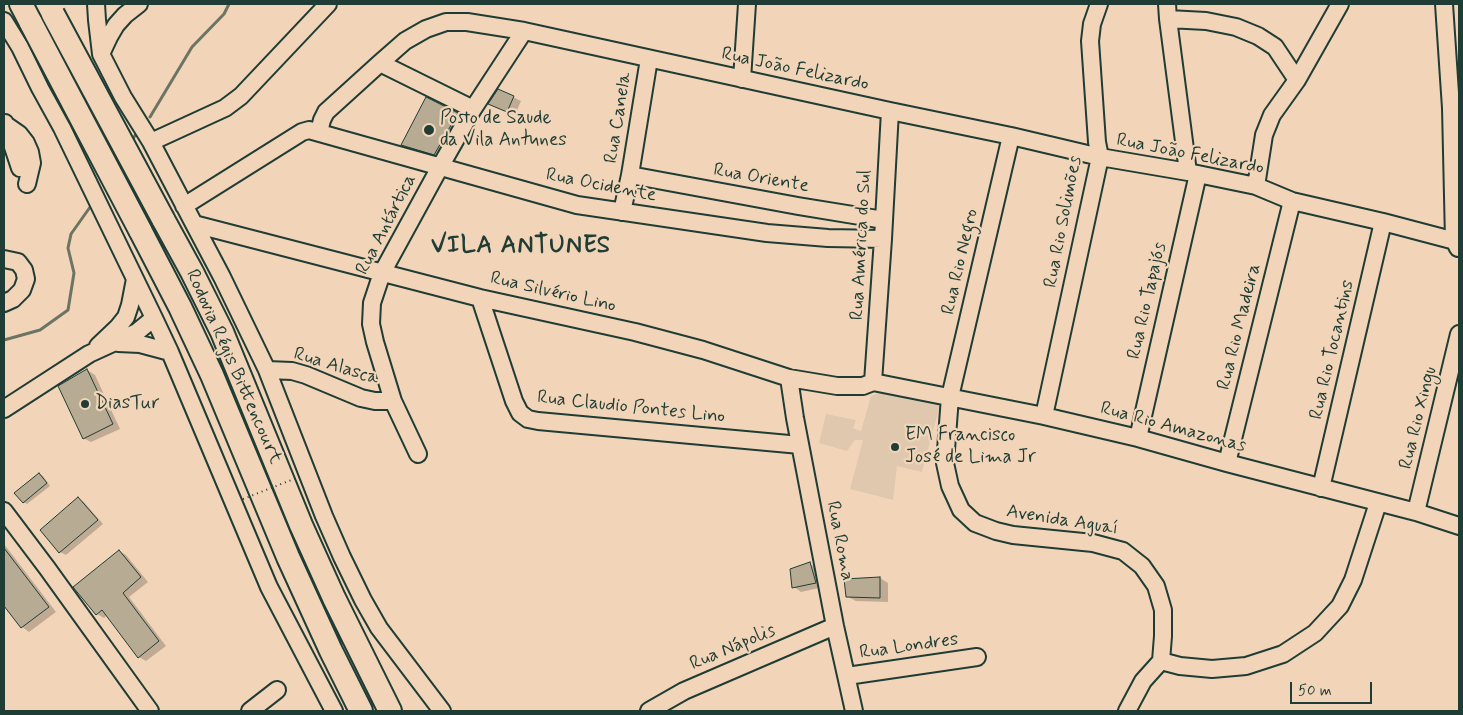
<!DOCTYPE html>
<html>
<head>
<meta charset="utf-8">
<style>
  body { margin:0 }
  #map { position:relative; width:1463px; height:715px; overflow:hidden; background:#f2d5b9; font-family:Mynerve,sans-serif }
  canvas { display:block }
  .frame { position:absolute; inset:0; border:5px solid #1f3d34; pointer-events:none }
  .scale { position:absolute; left:1290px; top:682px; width:82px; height:22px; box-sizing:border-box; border:2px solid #1f3d34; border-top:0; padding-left:6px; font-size:15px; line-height:18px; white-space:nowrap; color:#1f3d34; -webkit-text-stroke:4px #f2d5b9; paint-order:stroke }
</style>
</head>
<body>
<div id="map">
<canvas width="1463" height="715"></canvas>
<div class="frame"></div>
<div class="scale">50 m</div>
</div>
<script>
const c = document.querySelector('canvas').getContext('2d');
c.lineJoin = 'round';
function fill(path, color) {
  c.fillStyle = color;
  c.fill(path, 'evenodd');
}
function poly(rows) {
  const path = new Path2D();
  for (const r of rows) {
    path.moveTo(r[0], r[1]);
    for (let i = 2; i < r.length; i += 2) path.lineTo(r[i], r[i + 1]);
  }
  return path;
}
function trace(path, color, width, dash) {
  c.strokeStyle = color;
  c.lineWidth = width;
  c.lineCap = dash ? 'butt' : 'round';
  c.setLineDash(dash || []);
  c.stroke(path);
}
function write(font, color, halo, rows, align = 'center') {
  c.font = font + ' Mynerve,sans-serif';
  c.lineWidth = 4.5;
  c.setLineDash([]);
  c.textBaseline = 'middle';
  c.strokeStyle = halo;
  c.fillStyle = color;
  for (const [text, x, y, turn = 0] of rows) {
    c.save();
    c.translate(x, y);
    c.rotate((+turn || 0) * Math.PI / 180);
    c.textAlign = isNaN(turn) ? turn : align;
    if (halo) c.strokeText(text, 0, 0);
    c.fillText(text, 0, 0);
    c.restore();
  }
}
const built = poly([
  [885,391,940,405,922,472,897,466,893,500,850,489,863,440,855,440,847,451,819,443,826,414,856,420,853,428,861,431,871,396]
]);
const shadow = poly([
  [513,97,521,101,515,115,490,104],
  [426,98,466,118,443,158,411,149,403,145],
  [87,370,95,375,120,429,91,442,83,438],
  [39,474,43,476,50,486,27,504,23,502],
  [79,499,84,502,103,524,66,555,60,552],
  [4,544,56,612,29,632,22,627,4,604],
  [119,551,126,555,148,582,129,597,166,646,146,661,139,657,107,615,104,618,97,614],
  [810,564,818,568,823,587,801,592,794,587],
  [880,578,888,583,888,602,856,601,848,597]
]);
const stream = poly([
  [150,117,192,47,224,14,229,4],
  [131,142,136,134],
  [4,340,40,330,68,310,74,273,68,248,71,234,93,203]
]);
const building = poly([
  [498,89,514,96,507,112,488,104,498,89],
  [426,97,458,113,434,155,401,145,426,97],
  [87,369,113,424,83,439,58,386,87,369],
  [39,473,47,483,23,503,14,493,39,473],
  [78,497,98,520,59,553,40,530,78,497],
  [4,548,49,607,21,628,4,606,4,548],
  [119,550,141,577,123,593,159,641,138,658,102,610,96,615,73,587,119,550],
  [810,562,816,583,792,588,790,569,810,562],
  [880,577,880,598,846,597,844,579,880,577]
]);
const minor = poly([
  [96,4,97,20,101,54,123,97,151,142,194,224,222,277,267,370,324,516,342,557,363,600,379,628,442,711],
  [1167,4,1168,19,1188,172],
  [1444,4,1451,108,1454,240,1458,248],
  [1168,19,1206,21,1236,27,1258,36,1275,47,1297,80],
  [4,21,20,47,40,88,62,128,154,318,170,352,269,587,334,711],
  [101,54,109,37,116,25,125,15,139,4],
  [380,63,473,109],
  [742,79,747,4],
  [5,123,20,168],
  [6,125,19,134,26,143,30,152,32,163,27,184],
  [319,132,322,120,326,112,380,63,405,41,426,29,446,22,467,22,524,31,890,111,1011,136,1100,157,1188,172,1256,186,1292,201,1383,222,1459,242],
  [1011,136,950,397,945,463,950,486,961,510,975,523,996,531,1013,535,1093,543,1123,551,1142,566,1156,586,1163,610,1163,636,1161,661,1143,681,1127,711],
  [151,142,225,108,241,96,328,4],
  [630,175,798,206,884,220],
  [1256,186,1264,135,1272,115,1297,80,1340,4],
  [184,206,302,132,309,130,577,205,767,233,828,238,883,239],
  [622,212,630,175,649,59],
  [194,224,480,298,635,332,703,350,789,378,837,386,863,386,873,382,1044,416,1138,438,1227,463,1416,512,1459,526],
  [4,259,18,262,24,270,26,279,22,290,13,299,4,303],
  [480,298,514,401,520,413,528,419,538,421,800,445],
  [118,343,140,344,170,352],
  [98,346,118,327,126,317,130,305,135,279],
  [267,370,292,371,306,375,361,398,375,401,393,401],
  [789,378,795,418,835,626,854,711],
  [873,382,883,239,890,111],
  [4,409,89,354,137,332,154,318],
  [1044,416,1100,157,1097,142,1090,41,1092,24,1099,4],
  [1138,438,1198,174],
  [418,454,393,401,375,342,371,324,372,303,382,273,440,167,473,109,524,31],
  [1227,463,1292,201],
  [1321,488,1383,222],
  [4,511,47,568,150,711],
  [1416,512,1459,334],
  [1161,661,1180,666,1212,669,1246,666,1283,654,1315,633,1340,606,1353,580,1378,503],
  [847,676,977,657],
  [250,711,277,690],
  [649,711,684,691,835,626]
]);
const highway = poly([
  [21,4,31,23],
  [163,219,192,272,222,332,301,525,334,598,390,711],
  [140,230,180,307,212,375,288,557,331,651,361,711]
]);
const pathBridge = poly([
  [243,499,299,477]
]);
const highwayBridge = poly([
  [53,14,163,219],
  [31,23,140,230]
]);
const markers = [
  [429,130,6,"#1f3d34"],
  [85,404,5,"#1f3d34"],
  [895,447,5,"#1f3d34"]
];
const streetNames = [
  ["Rua João Felizardo",795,70,12],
  ["Rua Canela",619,118,-81],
  ["Rua João Felizardo",1190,155,11],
  ["Rua Oriente",761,179,10],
  ["Rua Ocidente",601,186,11],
  ["Rua Rio Solimões",1064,222,-79],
  ["Rua Antártica",387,225,-63],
  ["Rua América do Sul",862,245,-87],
  ["Rua Rio Negro",961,262,-77],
  ["Rua Silvério Lino",553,293,13],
  ["Rua Rio Tapajós",1148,301,-77],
  ["Rua Rio Madeira",1240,327,-76],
  ["Rua Rio Tocantins",1333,350,-77],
  ["Rodovia Régis Bittencourt",233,367,66],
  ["Rua Alasca",336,367,17],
  ["Rua Claudio Pontes Lino",631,408,6],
  ["Rua Rio Xingu",1419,418,-76],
  ["Rua Rio Amazonas",1173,428,15],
  ["Avenida Aguaí",1062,521,9],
  ["Rua Roma",839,541,79],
  ["Rua Londres",909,647,-8],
  ["Rua Nápolis",733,648,-23]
];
const poiNames = [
  ["Posto de Saude",440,119],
  ["da Vila Antunes",440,141],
  ["DiasTur",95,404],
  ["EM Francisco",905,436],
  ["José de Lima Jr",905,458]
];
const districtNames = [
  ["VILA ANTUNES",521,247]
];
fill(built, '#e0c8ae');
fill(shadow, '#0003');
trace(stream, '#6c7464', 3);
fill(building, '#b7ab94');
trace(building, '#1f3d34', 1);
trace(minor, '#1f3d34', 20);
trace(highway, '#1f3d34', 26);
trace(minor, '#f2d5b9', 16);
trace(highway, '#f2d5b9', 22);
trace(highwayBridge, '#1f3d34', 26, []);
trace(pathBridge, '#1f3d34', 2, [1, 4]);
trace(highwayBridge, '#f2d5b9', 22);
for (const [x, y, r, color] of markers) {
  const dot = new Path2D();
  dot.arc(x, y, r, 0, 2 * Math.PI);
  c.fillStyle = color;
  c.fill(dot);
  trace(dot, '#f2d5b9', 2);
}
write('19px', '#1f3d34', '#f2d5b9', streetNames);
write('19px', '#1f3d34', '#f2d5b9', poiNames, 'left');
c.letterSpacing = '1px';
write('bold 24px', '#1f3d34', '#f2d5b9', districtNames);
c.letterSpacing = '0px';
</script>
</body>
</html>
